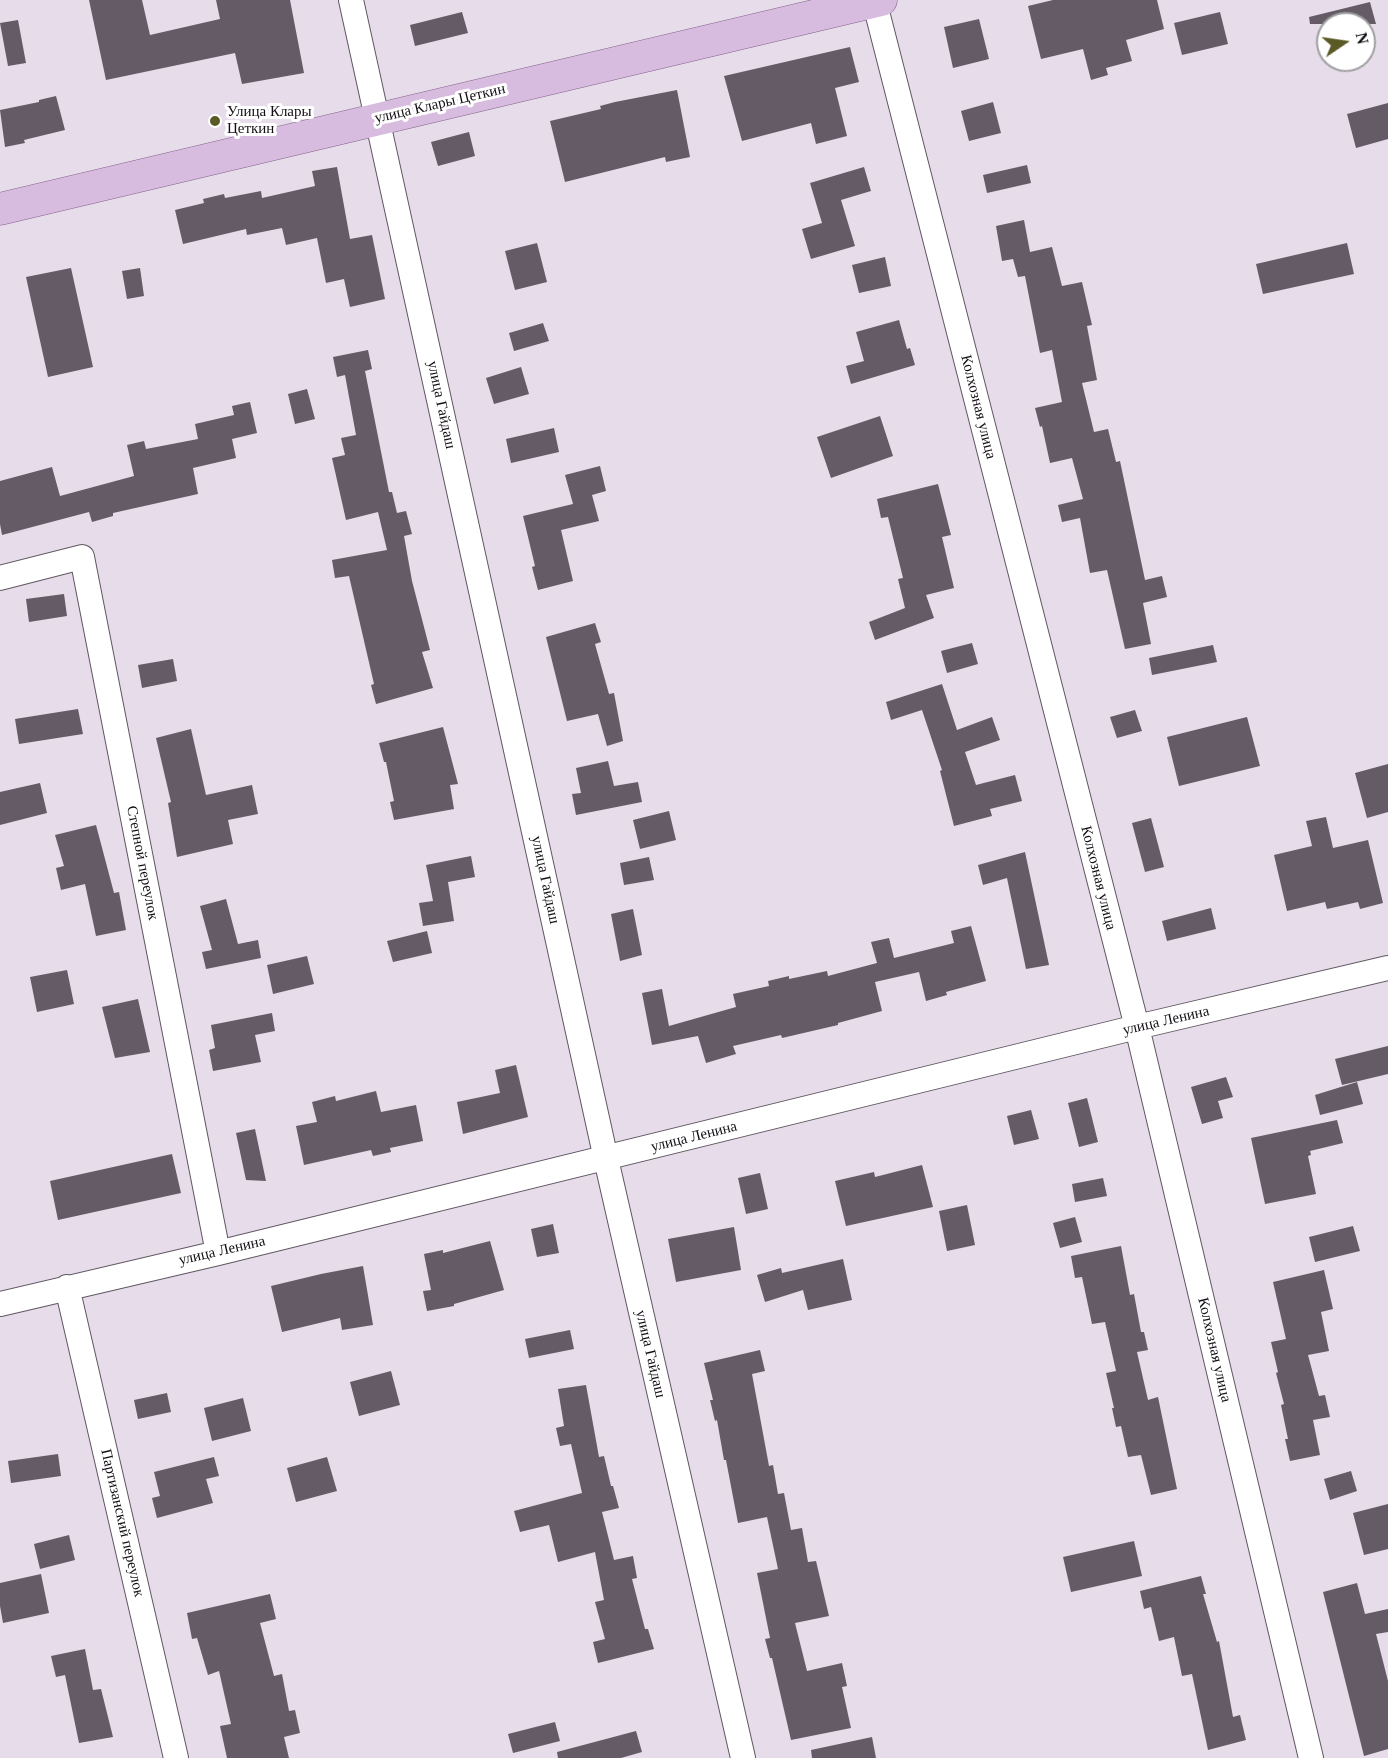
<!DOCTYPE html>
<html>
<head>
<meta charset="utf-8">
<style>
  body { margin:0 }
  #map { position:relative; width:1388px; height:1758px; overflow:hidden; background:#e7dcea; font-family:"Times New Roman",serif }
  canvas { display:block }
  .north { position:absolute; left:1316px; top:12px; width:60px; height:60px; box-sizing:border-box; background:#fff; border:2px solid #a09fa1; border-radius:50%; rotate:77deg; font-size:16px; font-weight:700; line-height:24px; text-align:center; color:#120e13 }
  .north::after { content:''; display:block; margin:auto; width:21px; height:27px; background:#5a5a27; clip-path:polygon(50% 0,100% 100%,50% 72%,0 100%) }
</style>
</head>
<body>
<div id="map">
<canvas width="1388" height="1758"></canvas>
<div class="north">N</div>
</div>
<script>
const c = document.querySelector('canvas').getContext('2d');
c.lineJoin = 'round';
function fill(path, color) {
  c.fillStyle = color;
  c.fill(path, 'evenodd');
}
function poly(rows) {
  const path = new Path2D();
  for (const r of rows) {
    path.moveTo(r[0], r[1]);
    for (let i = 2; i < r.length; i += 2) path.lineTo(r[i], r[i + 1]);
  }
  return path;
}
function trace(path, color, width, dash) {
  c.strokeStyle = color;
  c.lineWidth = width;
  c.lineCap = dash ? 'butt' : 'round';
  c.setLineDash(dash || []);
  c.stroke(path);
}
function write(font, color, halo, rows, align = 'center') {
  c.font = font + ' "Times New Roman",serif';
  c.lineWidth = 6;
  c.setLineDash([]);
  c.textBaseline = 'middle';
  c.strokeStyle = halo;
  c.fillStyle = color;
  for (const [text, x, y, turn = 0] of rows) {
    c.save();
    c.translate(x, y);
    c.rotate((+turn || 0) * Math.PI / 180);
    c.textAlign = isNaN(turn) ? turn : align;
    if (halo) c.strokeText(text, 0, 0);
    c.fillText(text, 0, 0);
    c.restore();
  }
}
const building = poly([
  [89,0,142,0,150,35,220,19,216,0,290,0,304,73,242,84,235,53,106,80],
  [1053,0,1157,0,1164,29,1126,40,1132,61,1106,68,1108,75,1091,80,1083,49,1041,59,1028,6],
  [1370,2,1376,24,1310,24,1309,17],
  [462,12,468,33,415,46,410,25],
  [1220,12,1228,44,1182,55,1174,23],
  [979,19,989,59,953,68,944,27],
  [18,20,26,63,8,66,0,23],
  [850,47,859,82,835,88,847,136,816,144,811,123,742,141,724,76],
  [677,90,690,157,666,162,665,157,565,182,550,121,601,109,600,106,615,102],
  [56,96,65,130,24,140,25,143,5,147,0,110,39,102,39,100],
  [993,102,1001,133,969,141,961,111],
  [1388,103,1388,139,1356,148,1347,114],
  [469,132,475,156,438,166,431,142],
  [1027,165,1031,183,987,193,983,175],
  [337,167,350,239,372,235,385,299,350,307,344,279,326,283,317,238,286,245,282,228,247,235,246,229,183,244,175,210,204,203,203,199,224,194,225,198,261,191,262,198,315,186,312,171],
  [864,167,871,191,841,200,855,246,811,259,802,229,822,223,810,183],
  [1024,220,1030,252,1052,247,1062,286,1082,282,1092,325,1087,326,1097,380,1082,383,1094,432,1108,429,1116,462,1120,461,1145,580,1162,576,1167,597,1143,603,1151,644,1125,649,1107,570,1090,573,1080,518,1062,522,1058,505,1083,499,1072,458,1050,463,1042,426,1040,427,1035,408,1062,402,1052,350,1040,353,1025,276,1018,277,1013,259,1002,261,996,226],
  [537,243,547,282,515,290,505,251],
  [1347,243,1354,274,1263,294,1256,264],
  [885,257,891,286,859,293,852,265],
  [71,268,93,367,48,377,26,277],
  [140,268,144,296,127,299,122,271],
  [899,320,907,349,910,348,915,365,851,384,846,366,864,361,856,332],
  [543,323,549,341,514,351,509,333],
  [368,350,372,369,365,371,389,492,392,492,397,513,406,511,412,534,404,536,412,581,430,650,422,652,433,688,376,704,371,685,374,684,349,576,335,578,332,560,387,550,378,512,346,520,332,458,345,455,341,438,356,435,345,375,337,377,333,357],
  [521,367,529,394,494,404,486,378],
  [307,389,315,419,295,424,288,394],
  [250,402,257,433,232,439,236,458,193,468,198,494,113,513,113,516,92,522,89,512,2,535,0,524,0,481,52,467,60,496,134,476,127,445,144,441,146,449,198,439,195,424,234,415,232,406],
  [880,416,893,456,831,478,817,437],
  [554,428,559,452,511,463,506,439],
  [600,466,606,491,592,495,599,521,561,530,573,581,538,590,532,567,535,566,523,516,573,504,565,475],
  [938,484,951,535,942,537,954,588,926,595,934,618,875,640,869,622,905,608,898,579,903,578,888,517,881,518,877,499],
  [64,594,67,616,29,622,26,599],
  [595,623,601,642,595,644,609,694,614,693,623,741,607,746,598,714,567,721,546,637],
  [972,643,978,664,947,673,941,651],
  [1213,645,1217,662,1152,675,1149,658],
  [173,659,177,681,142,688,138,665],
  [942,684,957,730,992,717,1000,740,965,752,976,785,1015,775,1022,801,990,809,992,816,954,826,940,771,942,770,922,710,891,720,886,702],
  [78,709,83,734,19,744,15,719],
  [1135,710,1142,731,1117,738,1110,717],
  [1247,717,1260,766,1179,786,1167,737],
  [443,727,458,784,450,785,454,809,394,820,390,802,394,801,386,762,384,762,379,743],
  [191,729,206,795,252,785,258,814,228,820,233,844,177,857,168,803,171,802,156,738],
  [608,761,614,786,638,782,642,802,576,815,572,794,581,793,576,768],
  [1388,764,1388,812,1367,818,1355,773],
  [40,783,47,813,0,825,0,792],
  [669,811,676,840,640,849,633,820],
  [1326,817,1333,848,1368,840,1383,903,1360,909,1358,902,1327,909,1325,902,1287,911,1274,855,1312,846,1306,821],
  [1151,818,1164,867,1145,872,1132,823],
  [96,825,114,893,119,892,126,930,96,936,85,884,61,890,56,868,64,866,55,835],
  [1025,852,1049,965,1026,969,1007,878,983,885,978,865],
  [471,856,475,877,448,882,454,921,423,926,419,903,433,901,426,865],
  [649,857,654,880,624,885,620,863],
  [226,899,238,944,258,940,261,958,206,969,202,952,212,950,200,906],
  [1211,908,1216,929,1167,941,1162,921],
  [633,909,642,955,620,961,611,914],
  [971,926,986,981,946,992,947,995,926,1001,919,972,875,982,882,1011,838,1023,838,1025,782,1038,781,1035,733,1046,736,1054,706,1063,698,1036,652,1045,642,993,662,989,669,1026,736,1007,733,994,769,986,768,981,789,976,789,979,827,971,828,976,877,963,871,942,889,938,894,958,954,943,951,931],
  [427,931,432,953,393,962,387,941],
  [307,956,314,984,273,994,267,965],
  [67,970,74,1004,37,1012,30,977],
  [138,999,150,1052,115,1058,102,1007],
  [272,1013,275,1031,255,1035,261,1062,213,1071,209,1050,215,1048,211,1025],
  [1388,1046,1388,1074,1342,1085,1335,1059],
  [516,1065,528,1117,463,1134,457,1102,500,1093,495,1070],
  [1226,1077,1233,1097,1218,1101,1223,1118,1202,1124,1191,1087],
  [1357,1082,1363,1104,1320,1115,1315,1095],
  [376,1091,381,1112,416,1105,423,1141,390,1148,391,1152,373,1156,371,1150,304,1165,296,1126,317,1122,312,1102,335,1096,336,1101],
  [1087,1098,1098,1142,1079,1147,1068,1103],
  [1031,1110,1039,1139,1014,1145,1007,1116],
  [1337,1120,1343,1143,1310,1151,1311,1155,1308,1156,1316,1194,1265,1204,1251,1138],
  [255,1129,266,1181,246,1180,236,1133],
  [172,1154,181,1193,58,1220,50,1181],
  [922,1165,933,1207,846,1226,835,1181,874,1172,875,1177],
  [760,1173,768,1209,746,1214,738,1178],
  [1103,1178,1107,1196,1075,1202,1072,1184],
  [967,1205,975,1245,947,1251,939,1211],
  [1075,1217,1082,1242,1060,1248,1053,1223],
  [553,1224,559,1253,537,1257,531,1229],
  [1353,1226,1360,1251,1315,1262,1309,1237],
  [734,1227,741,1270,676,1282,668,1239],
  [490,1241,504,1290,454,1304,454,1306,427,1311,423,1291,431,1290,424,1254,443,1250,443,1253],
  [1121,1246,1130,1295,1134,1294,1141,1332,1144,1332,1148,1350,1137,1352,1148,1400,1158,1397,1177,1489,1151,1495,1141,1455,1128,1457,1121,1426,1116,1427,1112,1408,1114,1408,1106,1373,1116,1371,1105,1322,1092,1324,1082,1277,1075,1278,1071,1256],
  [843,1259,852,1300,808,1310,803,1290,765,1302,757,1275,781,1268,782,1273],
  [363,1266,373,1325,342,1330,340,1318,282,1332,271,1286,321,1274],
  [1324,1270,1333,1309,1321,1312,1329,1351,1308,1355,1319,1396,1325,1395,1330,1417,1313,1420,1320,1455,1290,1461,1285,1439,1288,1439,1281,1405,1284,1404,1276,1373,1278,1372,1271,1342,1286,1339,1273,1282],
  [570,1330,574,1349,529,1358,525,1339],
  [760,1350,765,1371,752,1374,769,1466,773,1465,778,1494,784,1493,791,1530,802,1528,808,1562,816,1561,829,1616,795,1623,807,1671,842,1663,847,1686,842,1687,851,1728,791,1740,772,1658,770,1658,765,1639,770,1638,757,1573,778,1569,767,1517,738,1523,726,1460,724,1460,717,1420,715,1421,710,1400,713,1400,704,1363],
  [391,1371,400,1405,359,1416,350,1382],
  [586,1385,599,1457,604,1456,611,1486,613,1486,619,1508,602,1512,614,1560,633,1556,637,1578,632,1579,645,1629,648,1629,654,1649,598,1663,593,1642,605,1639,595,1602,604,1600,595,1552,558,1562,549,1525,520,1532,514,1511,582,1493,571,1444,560,1446,556,1428,564,1426,558,1389],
  [167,1393,171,1412,138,1419,134,1400],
  [243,1398,251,1431,212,1441,204,1408],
  [58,1454,61,1476,11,1483,8,1461],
  [214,1457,219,1476,206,1479,213,1503,157,1518,152,1498,160,1496,154,1472],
  [327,1457,337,1491,296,1502,287,1468],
  [1351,1471,1357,1491,1330,1500,1324,1479],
  [1388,1504,1388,1549,1364,1555,1353,1513],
  [69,1535,75,1560,40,1569,34,1544],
  [1134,1541,1142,1576,1071,1592,1063,1557],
  [41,1574,49,1613,3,1623,0,1606,0,1583],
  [1201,1576,1206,1594,1203,1594,1217,1642,1219,1641,1233,1717,1240,1715,1246,1740,1208,1750,1192,1674,1182,1676,1174,1637,1159,1641,1151,1607,1144,1609,1140,1591],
  [1357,1583,1365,1614,1388,1609,1388,1632,1376,1634,1388,1681,1388,1749,1364,1756,1323,1592],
  [270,1594,276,1619,260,1623,274,1676,282,1674,289,1711,295,1710,300,1733,284,1737,289,1758,227,1758,220,1726,231,1724,219,1671,208,1675,197,1638,192,1639,187,1613],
  [85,1649,93,1690,101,1689,113,1737,79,1743,65,1675,56,1677,51,1656],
  [555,1722,560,1741,513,1753,508,1734],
  [636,1731,642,1752,621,1758,558,1758,557,1752],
  [872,1737,876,1758,812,1758,811,1750]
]);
const minor = poly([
  [351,0,606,1159,743,1758],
  [874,0,1137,1027,1311,1758],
  [0,578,82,557,218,1253],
  [67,1287,176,1758],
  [0,1304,218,1253,1137,1027,1388,968]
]);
const major = poly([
  [0,209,881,0]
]);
const markers = [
  [215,121,6,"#5a5a27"]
];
const streetNames = [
  ["улица Клары Цеткин",440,104,-13],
  ["улица Гайдаш",441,405,78],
  ["Колхозная улица",978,407,76],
  ["Степной переулок",142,863,79],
  ["Колхозная улица",1098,878,76],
  ["улица Гайдаш",545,880,78],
  ["улица Ленина",1166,1021,-13],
  ["улица Ленина",694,1137,-14],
  ["улица Ленина",222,1251,-13],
  ["Колхозная улица",1214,1350,77],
  ["улица Гайдаш",650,1354,77],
  ["Партизанский переулок",122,1523,77]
];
const poiNames = [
  ["Улица Клары",227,112],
  ["Цеткин",227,129]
];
fill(building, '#645b67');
trace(minor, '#605762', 26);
trace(major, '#82628a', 33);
trace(minor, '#fff', 24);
trace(major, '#d8bcdf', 32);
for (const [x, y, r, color] of markers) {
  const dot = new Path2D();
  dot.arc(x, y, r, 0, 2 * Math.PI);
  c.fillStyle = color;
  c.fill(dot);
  trace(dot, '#fff', 2);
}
write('15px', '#120e13', '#fff', streetNames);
write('15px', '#120e13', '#fff', poiNames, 'left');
</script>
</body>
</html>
